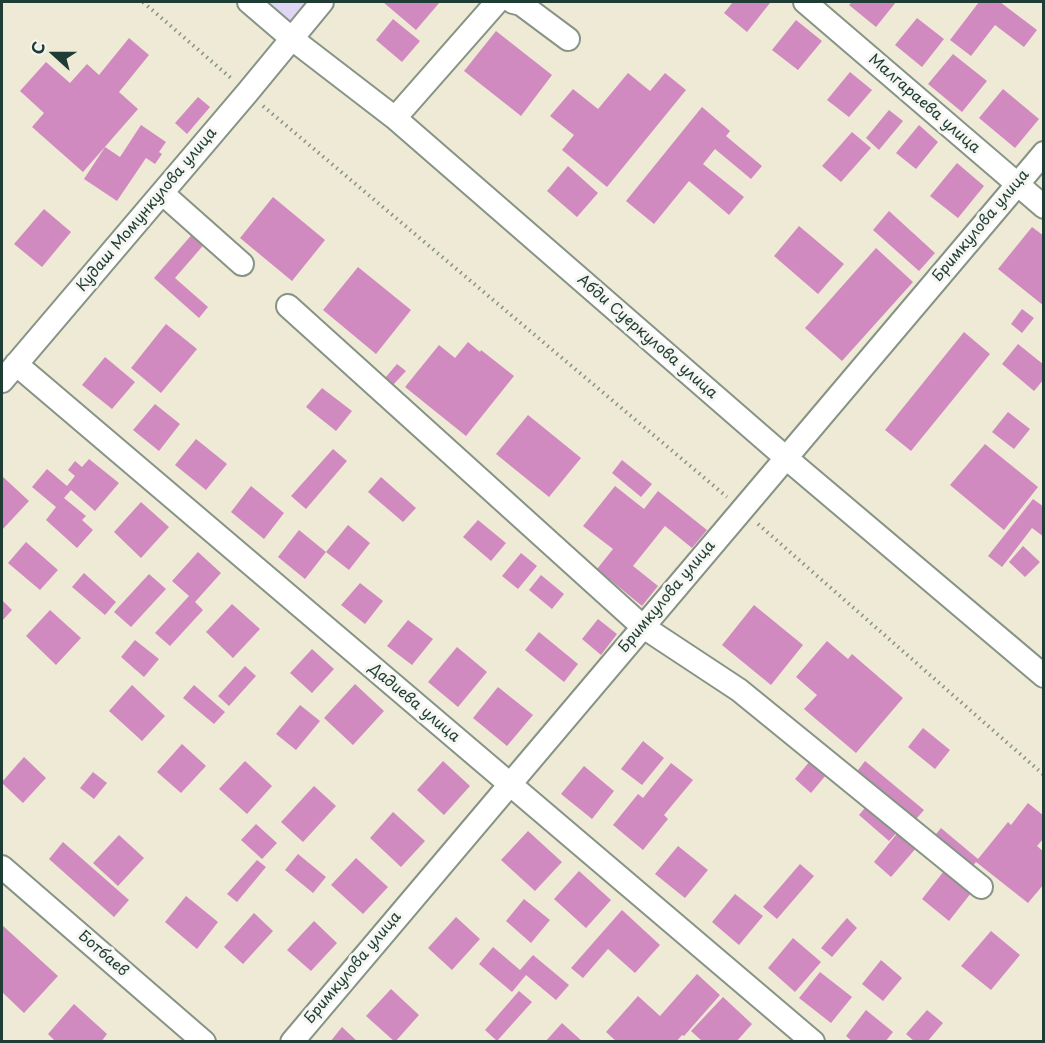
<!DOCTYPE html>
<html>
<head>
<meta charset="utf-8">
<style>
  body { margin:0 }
  #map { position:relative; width:1045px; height:1043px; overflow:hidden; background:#eeead6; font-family:"Playpen Sans",sans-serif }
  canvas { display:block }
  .frame { position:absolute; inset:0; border:3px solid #1f3d34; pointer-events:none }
  .north { position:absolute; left:24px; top:24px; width:60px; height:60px; -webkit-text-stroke:4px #f6f6f2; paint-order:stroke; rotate:291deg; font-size:16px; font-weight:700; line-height:24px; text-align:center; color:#1f3d34 }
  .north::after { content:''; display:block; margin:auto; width:21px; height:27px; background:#1f3d34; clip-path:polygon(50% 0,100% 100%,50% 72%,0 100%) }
</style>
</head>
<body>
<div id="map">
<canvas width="1045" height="1043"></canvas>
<div class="frame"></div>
<div class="north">С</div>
</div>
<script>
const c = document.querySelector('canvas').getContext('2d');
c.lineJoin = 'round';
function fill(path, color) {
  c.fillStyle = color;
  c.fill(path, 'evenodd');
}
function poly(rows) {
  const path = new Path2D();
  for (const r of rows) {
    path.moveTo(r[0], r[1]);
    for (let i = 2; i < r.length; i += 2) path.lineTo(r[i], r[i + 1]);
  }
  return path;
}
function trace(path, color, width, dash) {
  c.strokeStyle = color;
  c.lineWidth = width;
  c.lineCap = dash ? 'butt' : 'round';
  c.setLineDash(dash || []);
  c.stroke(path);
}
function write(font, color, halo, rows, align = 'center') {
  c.font = font + ' "Playpen Sans",sans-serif';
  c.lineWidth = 6;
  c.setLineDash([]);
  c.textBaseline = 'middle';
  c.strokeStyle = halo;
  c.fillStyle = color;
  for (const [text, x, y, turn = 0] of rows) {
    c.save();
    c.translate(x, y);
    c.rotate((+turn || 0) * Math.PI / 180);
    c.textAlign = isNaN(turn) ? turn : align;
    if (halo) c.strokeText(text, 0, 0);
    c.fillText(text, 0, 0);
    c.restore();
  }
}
const built = poly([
  [268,2,306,2,290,21]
]);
const building = poly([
  [383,2,440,2,416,30],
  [733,2,768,2,770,3,747,32,724,13],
  [852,2,896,2,876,27,849,5],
  [979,2,1000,2,1037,30,1024,47,995,25,971,56,950,40],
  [917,18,944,39,922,67,895,45],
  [393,19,420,41,402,62,376,40],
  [796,20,822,41,798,70,772,50],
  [496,31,552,75,521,116,464,71],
  [129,38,149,55,119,92,138,109,83,172,32,127,44,113,20,91,46,62,70,83,87,64,99,75],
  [953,54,987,81,962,112,928,84],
  [850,72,872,90,849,117,827,100],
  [628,73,650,91,665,73,686,90,607,187,562,150,574,135,550,116,573,89,598,109],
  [1003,89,1039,119,1015,148,979,118],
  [198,97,210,107,187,134,175,123],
  [702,107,730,131,726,136,762,166,751,179,715,149,703,164,744,197,729,215,689,181,654,224,626,201],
  [889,110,903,121,879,150,866,138],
  [141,125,166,142,159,152,162,154,155,164,146,158,117,201,84,179,105,147,120,157],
  [919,125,938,142,916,169,896,153],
  [852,132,871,148,841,182,822,166],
  [957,163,984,186,958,218,930,196],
  [568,166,598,193,577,217,547,191],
  [273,197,325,240,292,281,240,238],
  [44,209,71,232,42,267,14,244],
  [889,211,935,253,919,271,873,230],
  [799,226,844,264,818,294,774,256],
  [1032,227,1044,236,1044,281,1042,283,1044,284,1044,306,998,269],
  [195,231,207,241,175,278,208,307,199,318,154,278],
  [876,248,913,282,842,361,805,328],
  [358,267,411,310,376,354,323,310],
  [1022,309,1034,318,1022,333,1011,324],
  [166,324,197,349,161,393,131,368],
  [964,332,990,354,911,451,885,430],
  [468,342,480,352,481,350,514,376,466,436,405,387,439,345,455,358],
  [1018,344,1044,365,1044,379,1034,391,1002,364],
  [105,357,135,382,112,409,82,385],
  [397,364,406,371,393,385,385,378],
  [322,388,352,411,336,431,306,407],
  [155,404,180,424,159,451,133,430],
  [1008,412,1030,429,1014,449,992,432],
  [528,415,581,458,549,497,496,454],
  [196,439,227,464,206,490,175,465],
  [985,444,1038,487,1004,530,950,485],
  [333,449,347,461,306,509,291,496],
  [89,459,119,483,95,511,71,490,64,498,86,516,82,520,93,530,77,548,46,520,56,507,32,487,47,469,67,486,75,476,68,470,75,461,82,467],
  [622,460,652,484,641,497,612,473],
  [2,476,29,501,2,530],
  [381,477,416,508,403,522,368,492],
  [251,486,284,513,264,539,231,512],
  [615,486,644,509,658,491,707,530,692,548,665,526,633,566,658,586,642,606,597,569,613,549,583,526],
  [1033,499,1044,507,1044,537,1032,528,1002,567,988,556],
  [141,502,169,527,141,558,114,532],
  [478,520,506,543,491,561,463,537],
  [348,525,370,543,349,570,326,552],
  [299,530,326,552,305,579,278,557],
  [26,542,58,570,40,590,8,563],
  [1023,546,1040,562,1025,577,1009,562],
  [198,552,221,573,195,602,203,610,170,646,155,633,189,596,172,581],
  [521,553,537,566,518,589,502,576],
  [84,573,116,602,105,615,72,587],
  [149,574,166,589,131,627,114,612],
  [541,575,564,594,552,609,529,590],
  [360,583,383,601,365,624,341,605],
  [2,600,12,610,2,621],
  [232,604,260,629,233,658,206,632],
  [754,605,803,645,771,685,722,645],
  [50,610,81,638,56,665,26,636],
  [598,619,617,634,601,655,582,639],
  [408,620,433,639,412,665,387,646],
  [539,632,578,664,564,682,525,650],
  [135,640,159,659,144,677,121,657],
  [827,641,848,659,852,654,903,698,856,753,804,709,817,695,796,677],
  [457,647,487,672,458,707,428,682],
  [312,649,334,669,312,693,290,673],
  [245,666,256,676,229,706,218,696],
  [355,684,384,711,353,745,324,718],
  [132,685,165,716,142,741,109,711],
  [194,685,225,712,214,724,183,698],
  [498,687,533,715,507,746,473,718],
  [300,705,320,721,296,750,276,734],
  [923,728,950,750,935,769,908,747],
  [643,741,664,758,642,785,621,769],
  [182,744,206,766,181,793,157,772],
  [24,757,46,778,23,803,2,783,2,782],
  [245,761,272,786,247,814,219,789],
  [443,761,470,786,444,815,417,790],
  [810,761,826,775,811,793,795,779],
  [865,761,924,810,910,826,852,778],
  [671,763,693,780,664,815,668,819,643,850,613,825,638,794,643,798],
  [584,766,614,791,592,819,561,794],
  [93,772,107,783,94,799,80,788],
  [314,786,336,806,303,842,281,822],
  [869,803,899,830,889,841,859,815],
  [1028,803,1044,816,1044,838,1037,846,1044,852,1044,884,1028,903,976,862,970,870,932,839,941,828,978,859,1008,822,1011,825],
  [393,812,425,841,401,867,370,838],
  [256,824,277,843,262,859,241,840],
  [528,831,562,862,535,891,501,860],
  [899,831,917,847,891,877,874,862],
  [119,835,144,858,118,886,93,863],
  [63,842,129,900,114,917,49,859],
  [678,846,708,870,685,898,655,874],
  [298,854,326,877,313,893,285,870],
  [356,858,388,887,363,914,331,885],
  [257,860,266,867,237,902,227,894],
  [800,864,814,876,777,919,763,907],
  [579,871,611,900,586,928,554,899],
  [944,871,971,893,949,921,922,899],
  [735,894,763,916,739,945,712,922],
  [186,896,218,922,197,949,165,922],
  [524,899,550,920,531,943,506,921],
  [622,910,660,945,635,973,608,949,583,978,571,968],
  [254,913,273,931,243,964,224,947],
  [456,917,480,939,452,970,428,948],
  [847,918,857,928,832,957,821,948],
  [314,921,337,943,311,971,287,950],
  [2,925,58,976,24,1013,2,992],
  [991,931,1020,955,991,990,961,966],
  [793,938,821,962,795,992,768,968],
  [493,947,520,970,533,955,569,985,556,1000,526,975,512,992,479,964],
  [881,960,902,978,883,1001,862,984],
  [820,972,852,997,831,1023,799,998],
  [697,974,720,995,684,1036,682,1035,676,1042,617,1042,606,1032,638,996,660,1016],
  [391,989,419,1015,395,1042,366,1016],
  [519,991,532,1002,497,1041,485,1030],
  [723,997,752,1024,736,1042,703,1042,691,1031],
  [74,1004,107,1034,101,1042,56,1042,48,1034],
  [866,1010,893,1032,885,1042,853,1042,846,1036],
  [927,1010,943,1023,927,1042,915,1042,906,1034],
  [562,1023,583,1042,545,1042],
  [342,1027,358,1042,330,1042]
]);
const path = poly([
  [143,2,232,79],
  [263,106,727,497],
  [758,524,1044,775]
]);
const minor = poly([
  [249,2,291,38,395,118,785,457,1044,676],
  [513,2,521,4,568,39],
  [805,2,1044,207],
  [395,118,497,2],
  [162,193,242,264],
  [288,306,642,626,739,690,981,887],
  [16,364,813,1042],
  [2,381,247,93,322,2],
  [2,867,204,1042],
  [292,1042,1044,153]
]);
const streetNames = [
  ["Малгараева улица",924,104,41],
  ["Кудаш Момункулова улица",147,210,-50],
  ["Бримкулова улица",981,226,-50],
  ["Абди Суеркулова улица",647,337,41],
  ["Бримкулова улица",667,597,-50],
  ["Дадиева улица",414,703,40],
  ["Ботбаев",103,954,41],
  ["Бримкулова улица",353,968,-50]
];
fill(built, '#dfd5f5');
fill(building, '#d18abf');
trace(minor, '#869485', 26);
trace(path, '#869485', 4, [1.5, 4.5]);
trace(minor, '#fff', 22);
write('15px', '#1f3d34', '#f6f6f2', streetNames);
</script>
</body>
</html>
